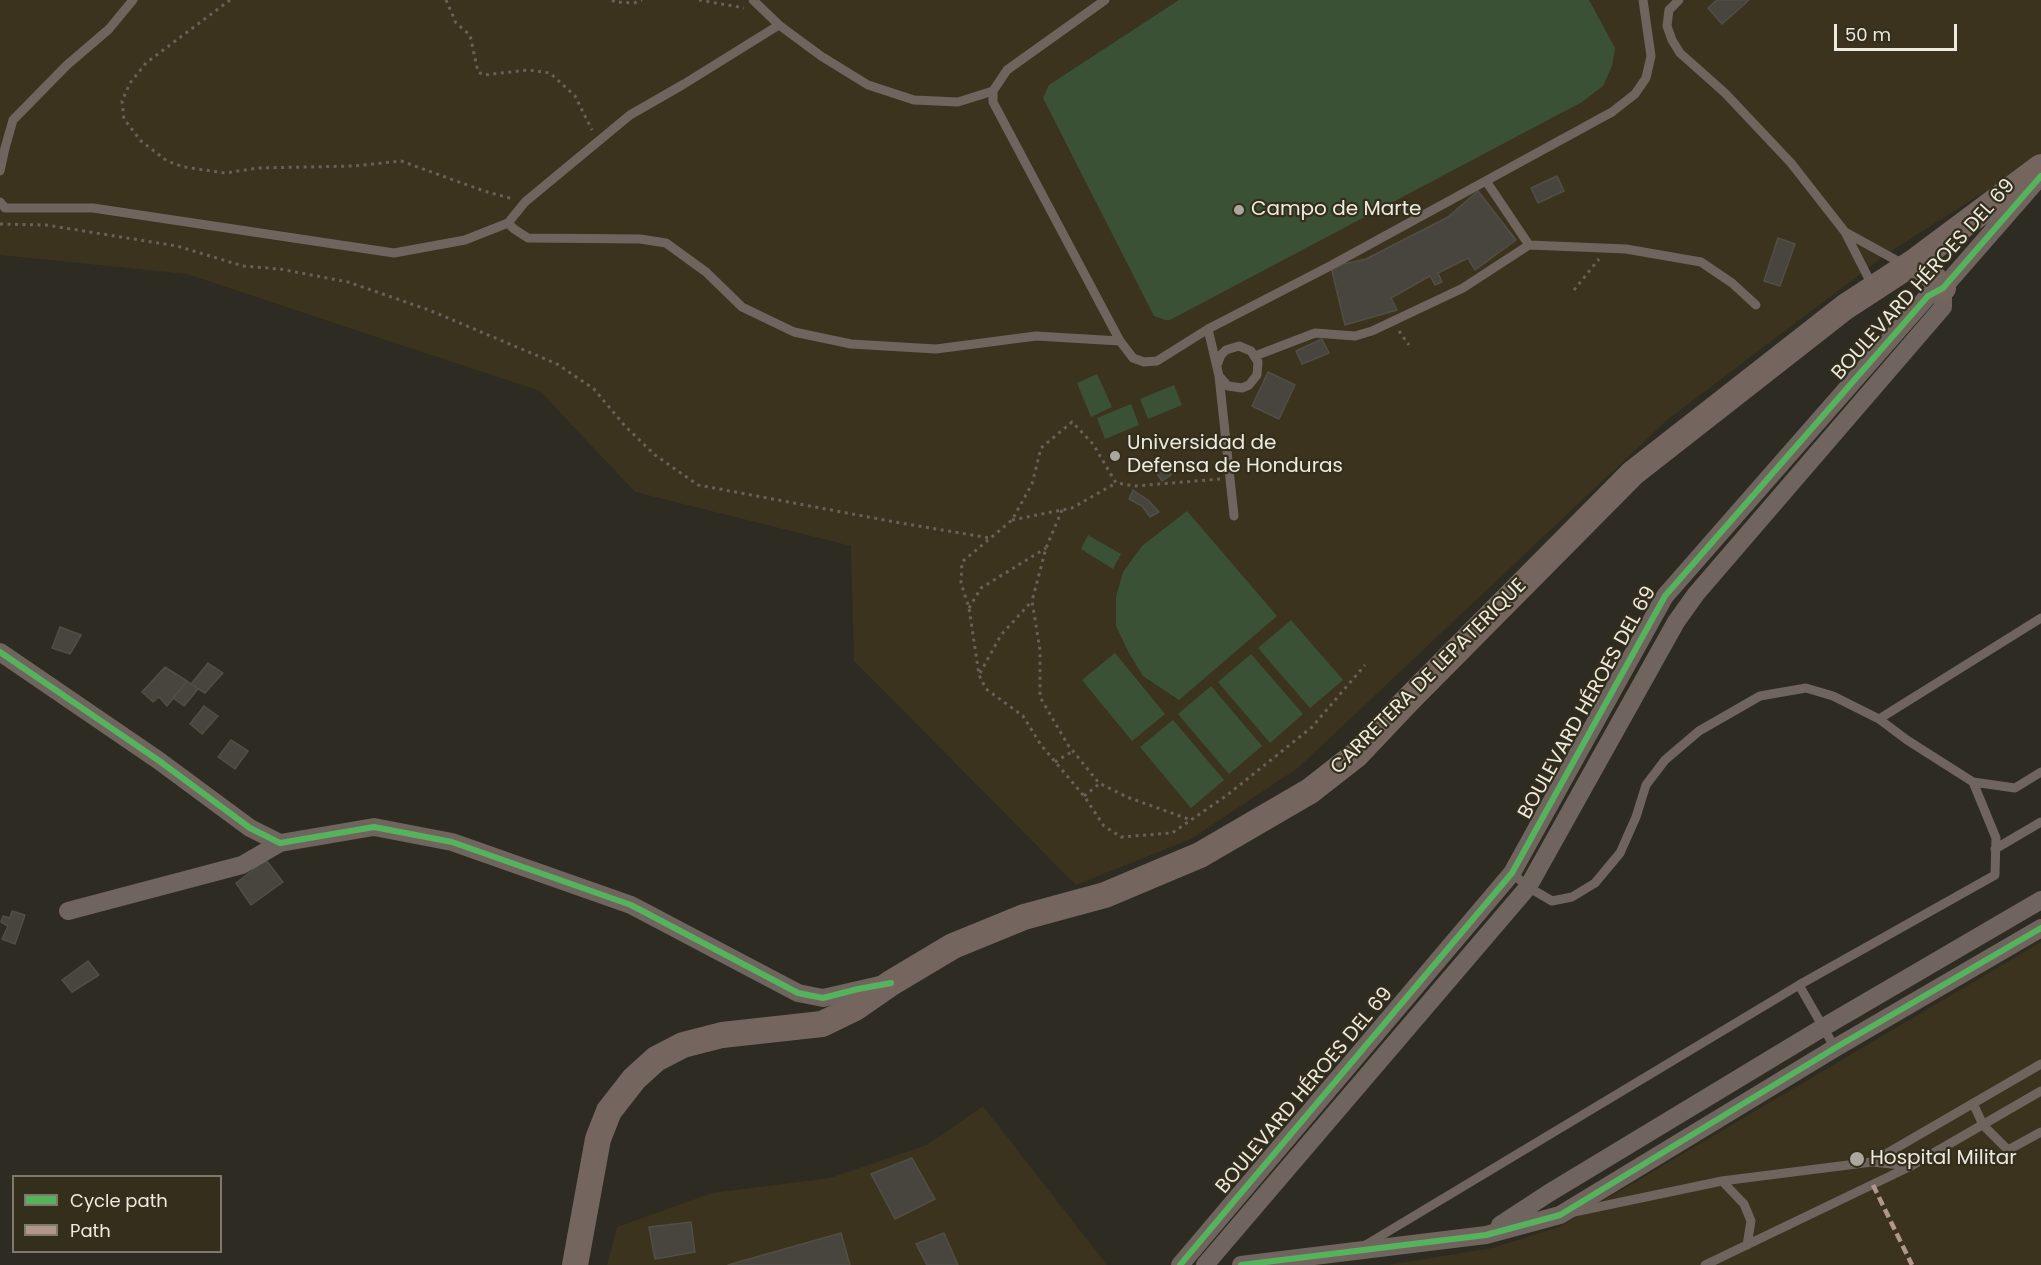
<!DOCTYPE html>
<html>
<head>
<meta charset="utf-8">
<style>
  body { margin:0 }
  #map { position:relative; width:2041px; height:1265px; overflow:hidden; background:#2e2b22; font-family:Poppins,sans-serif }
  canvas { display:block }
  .legend { position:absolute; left:12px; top:1175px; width:210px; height:78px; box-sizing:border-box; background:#342e1c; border:2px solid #7e796a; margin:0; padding:8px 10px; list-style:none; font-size:18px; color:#edeadf }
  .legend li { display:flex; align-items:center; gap:12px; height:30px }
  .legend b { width:30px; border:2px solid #7e796a }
  .scale { position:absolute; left:1834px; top:24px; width:123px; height:27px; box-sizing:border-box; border:3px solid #edeadf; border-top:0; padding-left:8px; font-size:18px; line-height:21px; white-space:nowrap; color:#edeadf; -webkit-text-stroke:4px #342e1c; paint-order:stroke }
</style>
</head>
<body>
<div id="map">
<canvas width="2041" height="1265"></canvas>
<ul class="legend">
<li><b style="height:8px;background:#56b35d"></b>Cycle path</li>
<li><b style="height:8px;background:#b2968c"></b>Path</li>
</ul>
<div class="scale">50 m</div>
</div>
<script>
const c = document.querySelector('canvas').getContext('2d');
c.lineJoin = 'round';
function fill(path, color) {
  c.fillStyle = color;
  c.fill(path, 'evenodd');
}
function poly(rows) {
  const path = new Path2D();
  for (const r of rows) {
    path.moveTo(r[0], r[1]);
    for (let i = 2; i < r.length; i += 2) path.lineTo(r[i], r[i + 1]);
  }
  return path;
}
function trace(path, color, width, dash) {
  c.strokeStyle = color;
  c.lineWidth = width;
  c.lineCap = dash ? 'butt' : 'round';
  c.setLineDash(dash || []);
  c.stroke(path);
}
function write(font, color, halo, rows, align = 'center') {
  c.font = font + ' Poppins,sans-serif';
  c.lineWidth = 4.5;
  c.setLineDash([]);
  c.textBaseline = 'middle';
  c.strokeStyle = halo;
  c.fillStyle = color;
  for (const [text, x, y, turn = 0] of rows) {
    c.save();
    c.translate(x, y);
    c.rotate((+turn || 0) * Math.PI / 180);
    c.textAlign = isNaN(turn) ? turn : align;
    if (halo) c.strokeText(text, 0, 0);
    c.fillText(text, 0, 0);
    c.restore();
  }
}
const built = poly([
  [0,0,2041,0,2041,156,1888,253,1667,420,1298,768,1191,839,1076,885,854,661,851,546,635,492,540,391,187,274,0,255],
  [2041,942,2041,1265,1388,1265,1492,1248,1559,1227],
  [983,1106,1107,1265,607,1265,617,1227,712,1193,830,1178,927,1145]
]);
const green = poly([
  [1179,0,1589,0,1615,48,1612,66,1603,86,1582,102,1170,320,1165,320,1154,316,1043,98,1049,85],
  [1097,374,1112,407,1091,417,1077,383],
  [1174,385,1182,405,1148,419,1140,399],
  [1131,404,1139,425,1105,439,1097,418],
  [1187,511,1277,616,1179,700,1143,676,1129,653,1116,626,1116,597,1123,572,1142,546],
  [1088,535,1121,554,1113,569,1081,549],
  [1291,620,1343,680,1310,708,1258,648],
  [1115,653,1165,714,1132,741,1082,680],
  [1251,654,1303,714,1270,743,1218,682],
  [1211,686,1262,746,1229,774,1178,714],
  [1173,720,1224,780,1191,808,1140,747]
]);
const building = poly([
  [1717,0,1749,0,1722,24,1708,8,1717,0],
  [1557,176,1564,191,1538,203,1531,188,1557,176],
  [1478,191,1516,240,1475,270,1468,258,1438,273,1442,282,1435,285,1430,276,1391,298,1397,310,1345,325,1331,267,1366,259,1448,217,1478,191],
  [1778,238,1795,244,1780,286,1764,281,1778,238],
  [1322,339,1329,353,1302,364,1296,351,1322,339],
  [1268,372,1295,385,1279,419,1252,406,1268,372],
  [1159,456,1171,475,1162,481,1149,462,1159,456],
  [1133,490,1148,500,1159,512,1150,517,1142,506,1129,499,1133,490],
  [60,627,81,635,70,654,52,648,60,627],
  [208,663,223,673,205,693,191,684,208,663],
  [165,667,187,681,167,706,159,697,153,702,142,692,165,667],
  [187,681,198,689,184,706,173,698,187,681],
  [204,706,218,716,202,734,190,724,204,706],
  [231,740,248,751,235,769,218,757,231,740],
  [266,860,283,882,251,905,236,883,266,860],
  [12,911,25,915,15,944,2,939,8,926,1,922,3,916,10,918,12,911],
  [88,961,99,975,72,992,62,980,88,961],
  [912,1158,935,1199,895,1219,871,1174,912,1158],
  [691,1222,695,1252,655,1259,649,1227,691,1222],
  [841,1233,850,1265,728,1265,841,1233],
  [944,1233,958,1265,927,1265,916,1244,944,1233]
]);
const path = poly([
  [230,0,146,63,130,83,122,101,124,119,141,141,167,161,184,167,225,173,258,168,354,166,401,161,484,191,513,199],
  [446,0,456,23,470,35,478,72,484,75,528,70,550,73,575,96,592,130],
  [612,0,615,2,634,3,642,0],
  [699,0,744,8],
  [0,224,46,225,177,246,243,266,280,269,348,282,429,310,557,364,594,389,625,426,655,455,698,485,895,522,989,538],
  [1574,290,1599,259],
  [1399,331,1409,345],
  [1220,479,1136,486,1116,483,1093,444,1072,422,1041,448,1032,484,1012,520,962,562,961,583,969,608,979,675,986,689,1023,716,1041,745,1084,796,1104,826,1121,837,1172,833,1226,796,1312,727,1365,665],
  [1062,510,1046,548,1032,601,1040,650,1040,697,1068,745,1099,783,1127,797,1191,820],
  [1012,520,1072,508,1116,483],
  [969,608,981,588,1046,548],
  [980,673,1001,635,1032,601],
  [1055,762,1073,751],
  [1084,796,1099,784]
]);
const service = poly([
  [753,0,779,25,821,56,868,85,914,100,958,102,993,91],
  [1105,0,1007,70,993,91,993,102,1120,341,1133,358,1144,362,1157,361,1208,329,1330,266,1612,112,1635,94,1646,78,1651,56,1643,0],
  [1679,0,1669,10,1667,26,1672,40,1680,53,1725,93,1791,163,1845,232,1873,287],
  [0,171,5,148,13,120,67,65,109,29,133,0],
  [1486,181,1529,245,1626,249,1701,262,1732,283,1756,305],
  [0,202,5,208,93,208,394,253,465,240,508,223,514,229,528,238,640,239,666,243,706,272,742,307,794,332,851,344,936,349,1036,336,1120,341],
  [508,223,525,202,630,115,684,84,779,25],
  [1845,232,1903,264],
  [1208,329,1219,376,1234,516],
  [1255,356,1315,333,1355,336,1372,331,1463,288,1529,245],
  [1217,365,1221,355,1226,350,1239,346,1251,351,1258,362,1257,375,1249,385,1242,388,1228,386,1219,376],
  [1879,719,2041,618],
  [1973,782,2015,788,2041,772],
  [1995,849,2041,822],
  [1512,873,1528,887,1552,901,1572,897,1595,883,1620,853,1636,817,1646,785,1665,760,1699,731,1760,696,1806,688,1833,696,1879,719,1907,740,1973,782,1996,838,1995,875,1799,985],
  [1973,1103,1983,1125,2008,1150,2041,1132],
  [1872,1162,1911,1166,2041,1091],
  [1722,1181,1744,1204,1751,1221,1747,1245],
  [1574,1212,1722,1181,1872,1162,2041,1064],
  [1364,1246,1799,985,1835,1048],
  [1705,1265,1911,1166]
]);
const minor = poly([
  [0,652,158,760,250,828,280,843,374,827,452,842,631,905,798,993,823,998,884,984],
  [68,911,242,865,280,843],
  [1500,1225,1549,1193,1822,1028,2041,900],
  [1180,1265,1512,873,1665,596,1928,296,1943,288,2039,178],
  [1205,1265,1528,887,1676,622,1696,594,1943,307,1943,288],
  [1241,1265,1486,1235,1560,1215,1835,1048,2041,928]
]);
const secondary = poly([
  [1914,262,1929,273,1943,288],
  [575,1265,598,1139,609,1111,634,1079,656,1059,683,1045,722,1035,822,1024,855,1008,891,983,953,946,1024,917,1105,895,1200,855,1310,791,1356,755,1410,698,1633,473,1845,307,1914,262,2041,167]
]);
const quiet = poly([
  [1873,1185,1912,1265]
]);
const cycleway = poly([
  [0,652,158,760,250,828,280,843,374,827,452,842,631,905,798,993,823,998,858,989,891,983],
  [1180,1265,1512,873,1665,596,1928,296,1943,288,2041,176],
  [1241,1265,1486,1235,1560,1215,1835,1048,2041,928]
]);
const markers = [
  [1239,210,6,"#aaa79d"],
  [1115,456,6,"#aaa79d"],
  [1857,1159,8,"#aaa79d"]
];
const poiNames = [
  ["Campo de Marte",1251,210],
  ["Universidad de",1127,444],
  ["Defensa de Honduras",1127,467],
  ["Hospital Militar",1870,1159]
];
const streetNames = [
  ["BOULEVARD HÉROES DEL 69",1924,280,-48],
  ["CARRETERA DE LEPATERIQUE",1429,677,-45],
  ["BOULEVARD HÉROES DEL 69",1588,703,-61],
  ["BOULEVARD HÉROES DEL 69",1305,1091,-50]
];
fill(built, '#3b331d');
fill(green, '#3b5136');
fill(building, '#47453d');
trace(building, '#514e46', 1.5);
trace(path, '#686059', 3, [3, 4.5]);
trace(service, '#70645e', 9);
trace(minor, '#70645e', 18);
trace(secondary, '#74665e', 26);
trace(quiet, '#b2968c', 4.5, [9, 4.5]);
trace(cycleway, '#56b35d', 6);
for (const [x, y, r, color] of markers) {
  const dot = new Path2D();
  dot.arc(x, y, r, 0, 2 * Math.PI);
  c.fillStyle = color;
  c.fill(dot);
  trace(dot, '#342e1c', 2);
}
write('20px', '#edeadf', '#342e1c', poiNames, 'left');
write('20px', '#edeadf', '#342e1c', streetNames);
</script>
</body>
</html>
